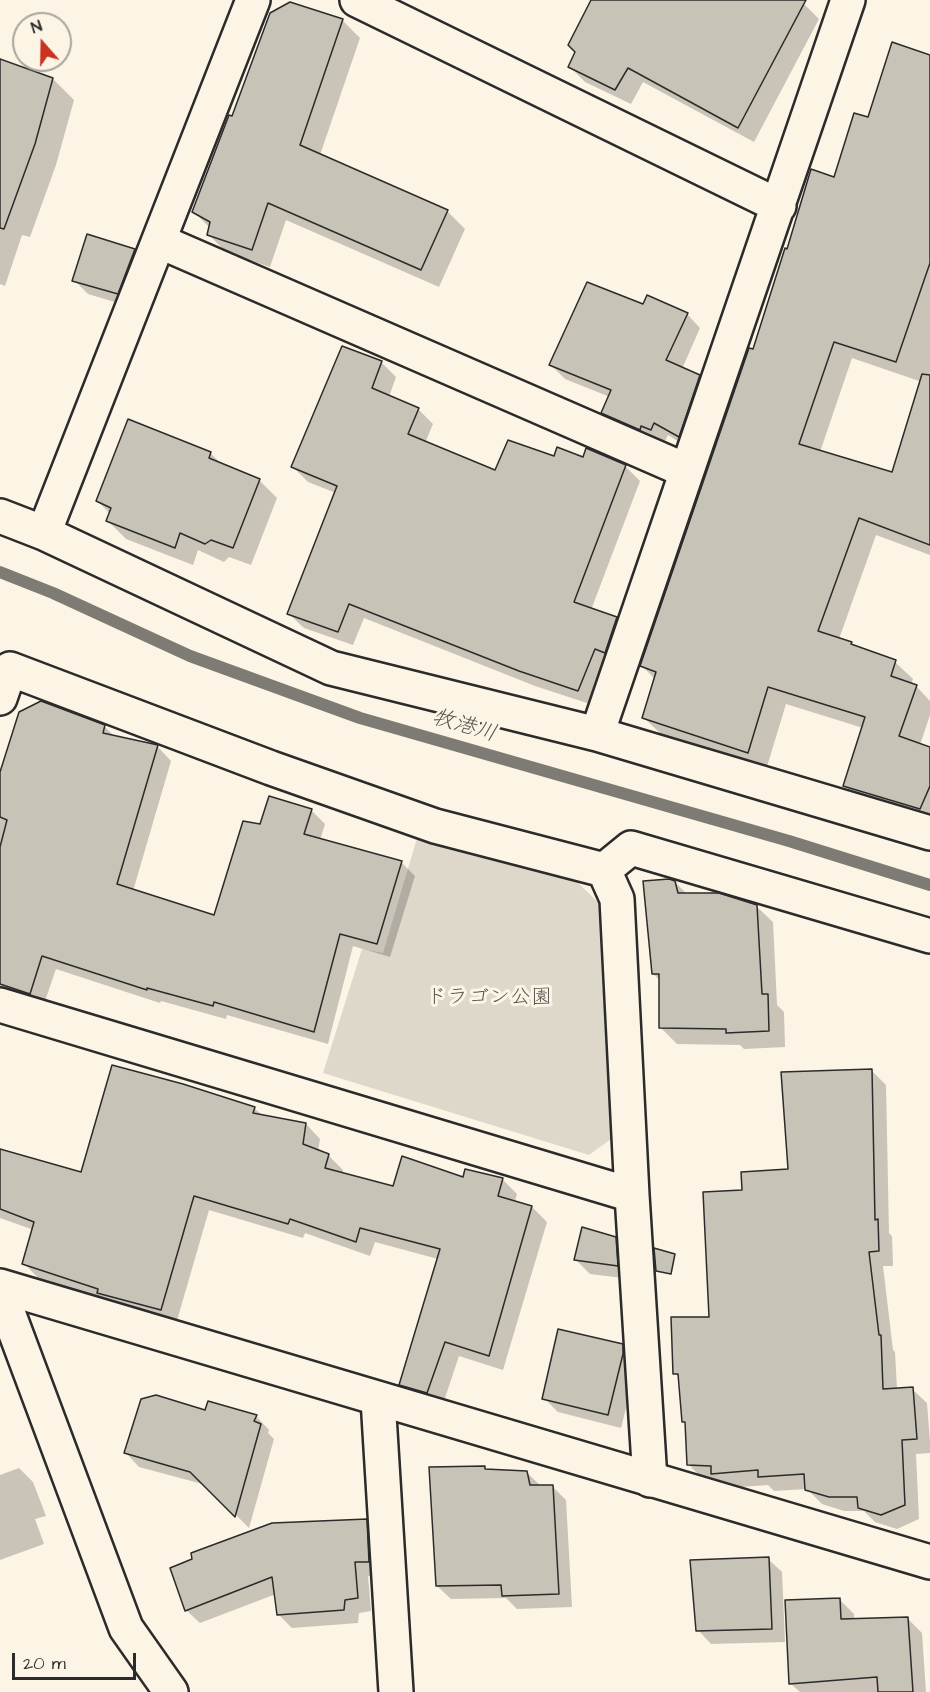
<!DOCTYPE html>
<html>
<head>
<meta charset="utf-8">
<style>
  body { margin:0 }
  #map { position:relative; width:930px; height:1692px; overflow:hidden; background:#fcf5e5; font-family:"Architects Daughter",sans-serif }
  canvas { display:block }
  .north { position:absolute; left:12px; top:12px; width:60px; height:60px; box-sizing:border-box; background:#fcf5e5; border:2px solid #a8a49b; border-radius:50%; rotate:340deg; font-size:16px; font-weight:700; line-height:24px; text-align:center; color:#2b2b2b }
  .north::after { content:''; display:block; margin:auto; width:21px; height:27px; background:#c8321e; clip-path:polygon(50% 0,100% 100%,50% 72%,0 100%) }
  .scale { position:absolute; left:12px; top:1653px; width:124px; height:27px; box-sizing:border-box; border:3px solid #2b2b2b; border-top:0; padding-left:8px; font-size:18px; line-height:21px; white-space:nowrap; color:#2b2b2b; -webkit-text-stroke:4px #fcf5e5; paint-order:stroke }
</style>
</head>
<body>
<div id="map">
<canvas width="930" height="1692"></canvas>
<div class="north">N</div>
<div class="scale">20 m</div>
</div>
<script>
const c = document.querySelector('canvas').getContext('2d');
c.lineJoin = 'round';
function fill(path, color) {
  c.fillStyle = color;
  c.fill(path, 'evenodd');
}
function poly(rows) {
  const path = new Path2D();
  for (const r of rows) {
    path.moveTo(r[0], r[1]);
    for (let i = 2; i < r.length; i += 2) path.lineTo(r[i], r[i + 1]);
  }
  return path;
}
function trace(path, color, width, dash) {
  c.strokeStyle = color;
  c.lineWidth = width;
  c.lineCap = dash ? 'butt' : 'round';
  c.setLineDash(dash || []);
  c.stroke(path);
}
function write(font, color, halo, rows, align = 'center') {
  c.font = font + ' "Architects Daughter","Klee One",sans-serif';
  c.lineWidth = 6;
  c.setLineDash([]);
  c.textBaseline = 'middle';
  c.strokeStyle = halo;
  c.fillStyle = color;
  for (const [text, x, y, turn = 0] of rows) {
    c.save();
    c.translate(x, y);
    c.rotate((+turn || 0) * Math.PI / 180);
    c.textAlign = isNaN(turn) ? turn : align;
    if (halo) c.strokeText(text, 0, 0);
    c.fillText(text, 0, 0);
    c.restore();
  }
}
const green = poly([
  [417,838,574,879,602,906,611,1139,589,1155,323,1073,362,949,383,953]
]);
const shadow = poly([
  [592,0,794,0,804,4,819,19,754,142,643,82,631,104,585,82,570,67],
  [342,20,360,38,320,155,447,211,465,229,439,287,286,220,270,267,226,252,208,234,210,228,194,212,233,118],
  [930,57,930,555,876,535,839,639,895,662,913,679,911,685,916,686,930,701,930,715,920,745,930,749,930,824,863,804,845,786,863,728,786,704,766,770,662,735,644,718,655,679,642,666,788,251,835,179,868,119],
  [852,358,922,382,893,474,820,452],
  [0,67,53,79,74,100,56,165,30,237,22,235,5,286,0,284],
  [134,251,148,264,131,307,88,294,74,280],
  [643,306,687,314,700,328,682,369,699,377,713,390,692,450,668,435,664,443,655,439,654,443,617,426,603,413,610,397,565,379,551,365],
  [381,362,396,377,389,397,418,409,433,424,425,443,495,472,555,458,583,459,625,466,640,481,591,610,616,618,631,633,593,705,535,686,364,618,353,645,304,628,289,614,336,493,308,482,293,467],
  [210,453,223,465,259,480,277,498,251,565,229,557,224,562,198,550,193,565,126,539,108,521,110,514,98,501],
  [104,726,115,737,158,747,171,761,133,891,215,917,261,826,311,810,325,824,320,840,401,862,415,876,390,957,353,946,328,1044,227,1015,226,1019,161,1001,160,1003,56,969,43,1007,0,992,0,779],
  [675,882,688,895,756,906,773,922,777,1005,784,1012,785,1047,744,1049,740,1045,677,1044,661,1028,661,981,653,974],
  [871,1070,886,1085,889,1233,892,1236,893,1266,883,1266,893,1350,895,1352,897,1389,912,1389,927,1403,930,1442,930,1453,916,1454,919,1519,897,1529,875,1522,864,1511,844,1511,822,1504,807,1489,774,1491,768,1485,727,1488,719,1480,703,1479,689,1465,687,1424,683,1421,680,1379,675,1373,710,1318,743,1192,790,1170],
  [254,1108,263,1116,306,1124,320,1139,318,1151,328,1155,343,1170,342,1174,394,1188,464,1179,502,1179,517,1194,515,1202,532,1207,547,1222,503,1370,459,1356,442,1407,415,1399,401,1384,438,1259,375,1242,370,1256,305,1233,303,1238,209,1210,176,1324,38,1278,24,1263,34,1230,0,1218,0,1151,82,1173],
  [615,1238,629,1252,631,1279,590,1274,576,1260],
  [622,1346,636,1360,636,1368,621,1428,558,1412,544,1398],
  [206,1412,256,1416,269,1430,268,1433,274,1439,249,1528,206,1485,139,1467,126,1453],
  [19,1468,33,1482,46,1516,35,1519,44,1544,0,1560,0,1475],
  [484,1468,487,1470,526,1472,541,1486,552,1486,566,1500,572,1607,517,1609,506,1598,451,1599,437,1586],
  [366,1520,380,1534,382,1575,368,1576,371,1611,359,1613,358,1623,292,1628,278,1614,276,1594,200,1623,186,1610],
  [768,1559,782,1572,785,1642,711,1644,698,1630],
  [840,1600,854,1614,854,1620,908,1619,922,1633,926,1692,800,1692,790,1683]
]);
const stream = poly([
  [0,572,53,593,190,656,360,718,789,841,930,885]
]);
const building = poly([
  [591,0,806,0,738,128,628,68,615,90,568,67,575,52,568,45,591,0],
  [290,2,343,19,300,145,448,210,421,270,268,203,252,250,207,235,210,222,192,212,229,115,232,116,270,13,290,2],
  [892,42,930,55,930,263,896,362,834,342,799,444,892,472,922,374,930,375,930,545,859,518,818,631,852,642,851,644,896,660,891,676,917,685,899,736,930,747,930,786,920,809,843,786,865,717,768,687,748,753,642,718,656,672,640,666,749,348,753,349,785,248,787,249,811,169,834,177,854,113,868,117,892,42],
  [0,59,53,78,35,144,4,229,0,228,0,59],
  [87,234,135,249,118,294,72,281,87,234],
  [587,282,643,304,647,295,688,313,666,360,700,375,679,437,654,423,651,430,641,426,640,430,601,413,611,390,549,365,587,282],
  [342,346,382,361,372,388,419,408,408,434,495,470,508,440,554,456,557,447,583,457,586,448,626,465,574,602,617,617,605,653,595,649,578,691,519,671,349,604,338,632,287,614,337,486,291,467,342,346],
  [128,419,211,452,209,458,260,479,233,548,211,540,205,544,180,533,175,548,106,521,111,508,96,501,128,419],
  [41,701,105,725,103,733,158,745,117,884,214,915,243,821,260,824,269,796,312,809,304,834,402,861,377,944,340,934,314,1032,214,1002,213,1006,147,988,147,990,42,956,30,994,0,984,0,847,7,820,0,817,0,772,19,712,41,701],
  [669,879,675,881,678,893,719,893,757,905,762,994,768,994,769,1031,726,1033,726,1029,659,1028,659,974,652,974,643,881,669,879],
  [112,1065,183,1084,255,1107,253,1113,306,1123,303,1144,329,1154,325,1168,393,1186,402,1156,463,1177,465,1169,503,1178,498,1196,532,1206,489,1356,445,1342,427,1393,399,1385,440,1249,360,1228,356,1242,290,1219,288,1224,194,1196,161,1310,97,1293,98,1289,22,1264,34,1222,0,1209,0,1149,81,1172,112,1065],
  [872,1069,875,1220,878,1219,879,1251,869,1252,879,1335,881,1335,883,1389,913,1387,917,1439,902,1440,905,1505,881,1515,858,1508,857,1497,829,1497,805,1490,804,1474,758,1477,758,1470,711,1474,711,1466,687,1465,685,1422,682,1422,678,1374,673,1374,671,1317,709,1317,703,1192,742,1190,741,1172,788,1169,781,1072,872,1069],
  [582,1227,616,1237,618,1266,574,1260,582,1227],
  [654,1248,675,1254,671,1274,656,1271,654,1248],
  [558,1329,623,1344,623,1354,608,1415,542,1399,558,1329],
  [156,1395,205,1410,208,1401,257,1415,254,1421,261,1424,235,1517,190,1472,124,1453,141,1399,156,1395],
  [485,1466,485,1469,527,1471,530,1485,553,1485,559,1594,502,1596,501,1585,436,1586,429,1467,485,1466],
  [367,1519,369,1562,355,1562,358,1598,345,1600,344,1610,277,1615,272,1577,185,1611,170,1568,192,1559,191,1553,272,1523,367,1519],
  [769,1557,772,1629,696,1631,690,1560,769,1557],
  [840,1598,841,1619,908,1617,913,1692,878,1692,877,1677,789,1684,785,1600,840,1598]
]);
const street = poly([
  [357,0,779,206],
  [159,241,687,471],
  [0,516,44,533,331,668,597,734,930,833],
  [44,533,253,0],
  [0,698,10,669,271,768,435,826,604,870],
  [597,734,848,0],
  [604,870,617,899,632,1195,650,1480],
  [604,870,631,848,930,936],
  [0,1005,632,1195],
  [0,1291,126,1628,171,1692],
  [378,1399,396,1692]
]);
const secondary = poly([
  [0,1286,930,1562]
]);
const parkNames = [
  ["ドラゴン公園",489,999]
];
const waterNames = [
  ["牧港川",464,727,16]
];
fill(green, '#ded8ca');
fill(shadow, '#0003');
trace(stream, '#7d7b74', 12);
fill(building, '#c8c3b7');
trace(building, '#2b2b2b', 1.5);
trace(street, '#2b2b2b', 38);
trace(secondary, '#2b2b2b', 38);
trace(street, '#fcf5e5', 33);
trace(secondary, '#fcf5e5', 33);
write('21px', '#585653', '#fcf5e5', parkNames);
write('italic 22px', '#545350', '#fcf5e5', waterNames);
</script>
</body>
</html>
